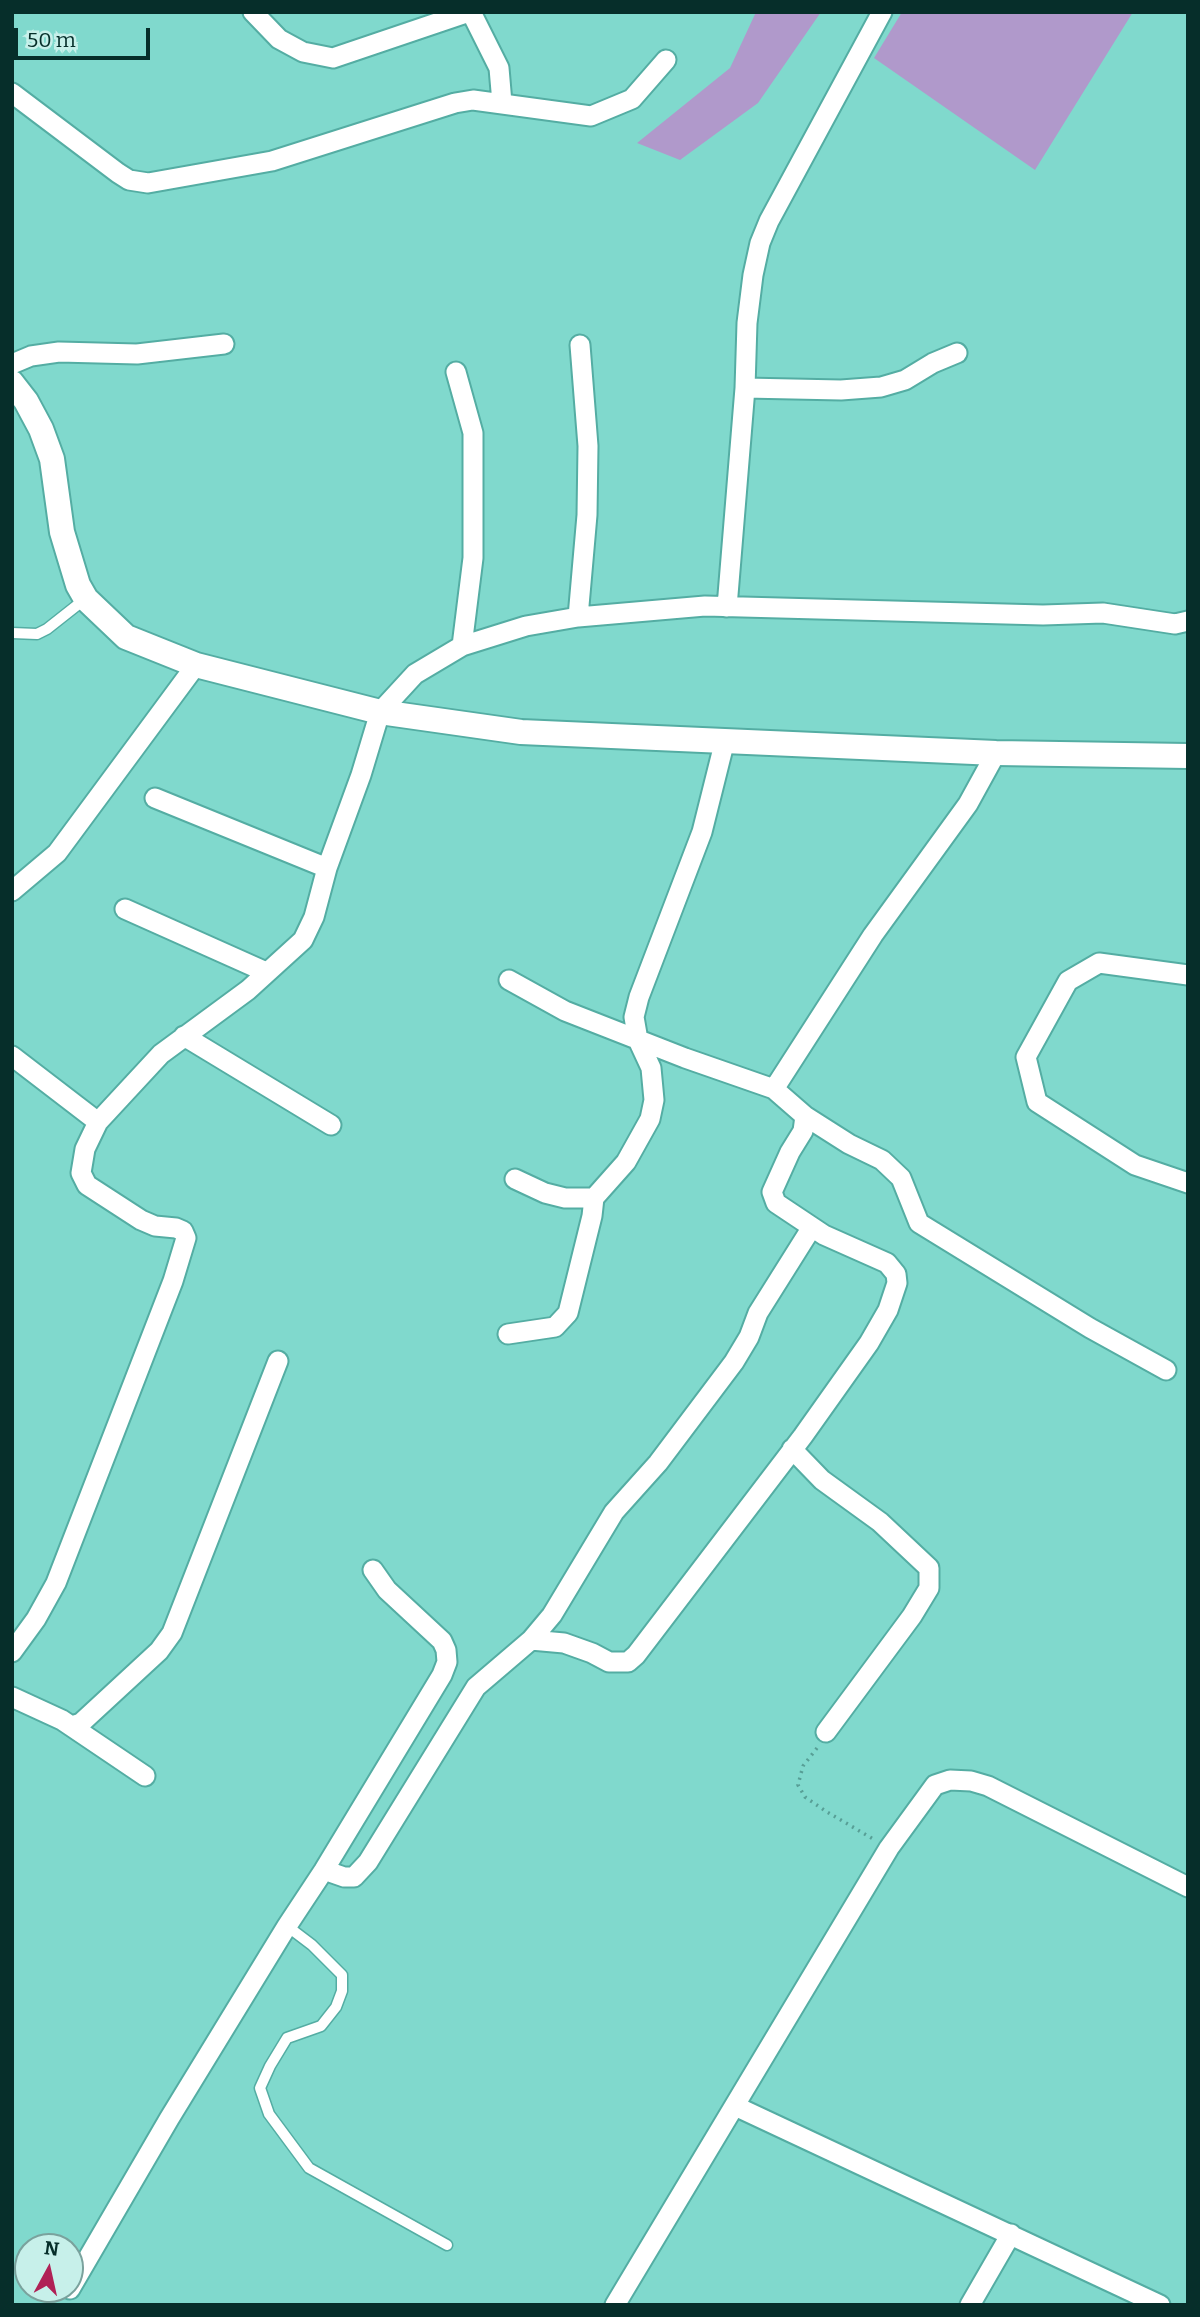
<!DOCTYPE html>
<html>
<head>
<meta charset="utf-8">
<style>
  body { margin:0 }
  #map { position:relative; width:1200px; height:2317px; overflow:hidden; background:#80d9cd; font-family:Bitter,serif }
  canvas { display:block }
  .frame { position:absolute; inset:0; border:14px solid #062e2a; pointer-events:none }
  .north { position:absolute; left:14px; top:2233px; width:70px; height:70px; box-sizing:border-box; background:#c7f0ea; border:2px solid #7aa29d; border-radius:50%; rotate:8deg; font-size:19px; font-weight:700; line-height:28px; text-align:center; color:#062e2a }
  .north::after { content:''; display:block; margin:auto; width:24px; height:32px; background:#b02156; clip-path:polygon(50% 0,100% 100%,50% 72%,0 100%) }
  .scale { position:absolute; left:14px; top:28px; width:136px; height:32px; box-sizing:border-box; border:4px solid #062e2a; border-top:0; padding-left:9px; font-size:21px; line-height:24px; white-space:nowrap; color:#062e2a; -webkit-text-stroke:5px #c7f0ea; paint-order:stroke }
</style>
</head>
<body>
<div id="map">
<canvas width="1200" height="2317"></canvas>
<div class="frame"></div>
<div class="north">N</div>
<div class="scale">50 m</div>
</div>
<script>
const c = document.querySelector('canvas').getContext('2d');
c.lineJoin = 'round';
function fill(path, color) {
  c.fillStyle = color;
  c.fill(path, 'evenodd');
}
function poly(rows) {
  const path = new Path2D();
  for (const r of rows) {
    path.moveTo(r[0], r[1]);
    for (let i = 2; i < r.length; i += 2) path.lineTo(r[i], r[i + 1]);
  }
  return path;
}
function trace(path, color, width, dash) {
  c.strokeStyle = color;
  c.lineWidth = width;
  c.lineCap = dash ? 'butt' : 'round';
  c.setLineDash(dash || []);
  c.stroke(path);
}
const green = poly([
  [756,12,821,12,758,103,680,160,637,143,730,68],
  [902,12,1133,12,1035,170,874,58]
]);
const path = poly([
  [817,1748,803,1766,798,1785,805,1797,827,1812,875,1840]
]);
const service = poly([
  [12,633,37,634,47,629,85,599],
  [287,1926,312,1945,342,1975,342,1991,336,2007,321,2026,287,2038,270,2066,260,2088,269,2114,309,2168,447,2245]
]);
const minor = poly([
  [253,12,279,39,303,52,333,58,469,12],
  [471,12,499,68,502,103],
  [12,93,118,173,129,180,148,183,272,161,455,103,473,100,591,116,632,99,666,60],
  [12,364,31,356,59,352,137,354,224,344],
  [456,372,473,433,473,558,462,646],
  [745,388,841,390,881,387,905,380,933,363,957,353],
  [727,607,745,388,747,323,753,275,760,243,769,221,882,12],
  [578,617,587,515,588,446,580,345],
  [155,798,327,868],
  [12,891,57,853,196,665],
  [125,909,266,972],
  [1188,975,1099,963,1068,981,1026,1057,1037,1102,1135,1165,1188,1183],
  [509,980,565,1011,685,1058,774,1089,805,1116,803,1131,790,1152,772,1192,776,1203,824,1235,887,1263,896,1274,897,1283,888,1310,869,1343,803,1436,636,1655,628,1662,609,1662,592,1653,564,1643,531,1640],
  [184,1036,331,1125],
  [12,1056,98,1122],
  [774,1089,873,935,968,804,996,753],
  [805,1116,849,1144,882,1160,901,1178,919,1223,1090,1328,1166,1370],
  [515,1179,545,1193,565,1198,594,1198,626,1162,650,1119,654,1100,651,1068,638,1040,634,1017,639,997,702,832,725,740],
  [508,1334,555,1327,568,1313,592,1216,594,1198],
  [792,1449,822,1480,880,1522,929,1568,929,1588,912,1616,826,1732],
  [12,1652,36,1619,56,1583,173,1281,186,1238,183,1231,176,1228,155,1226,141,1220,87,1185,81,1173,85,1149,98,1122,161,1054,248,990,303,940,314,917,327,868,361,775,380,712,415,674,462,646,526,626,578,617,705,606,1043,615,1103,613,1175,624,1188,621],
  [12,1697,62,1720,145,1776],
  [71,1726,81,1723,159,1651,172,1633,278,1361],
  [324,1870,344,1877,354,1877,368,1862,476,1687,531,1640,552,1615,614,1512,658,1463,734,1362,749,1337,758,1313,812,1227],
  [735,2106,1160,2305],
  [70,2289,169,2119,287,1926,324,1870,442,1675,447,1662,446,1650,442,1641,387,1590,373,1570],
  [615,2305,889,1848,935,1785,950,1780,971,1781,988,1786,1188,1887],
  [970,2305,1011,2234]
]);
const tertiary = poly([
  [12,383,26,401,41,429,52,459,62,532,78,585,86,599,126,637,196,665,380,712,521,732,996,753,1188,756]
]);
fill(green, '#b099cb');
trace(service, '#54ada3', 13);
trace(minor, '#54ada3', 23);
trace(tertiary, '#54ada3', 28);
trace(path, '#579f96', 3.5, [2, 5]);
trace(service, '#fff', 10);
trace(minor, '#fff', 19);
trace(tertiary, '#fff', 24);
</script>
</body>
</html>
